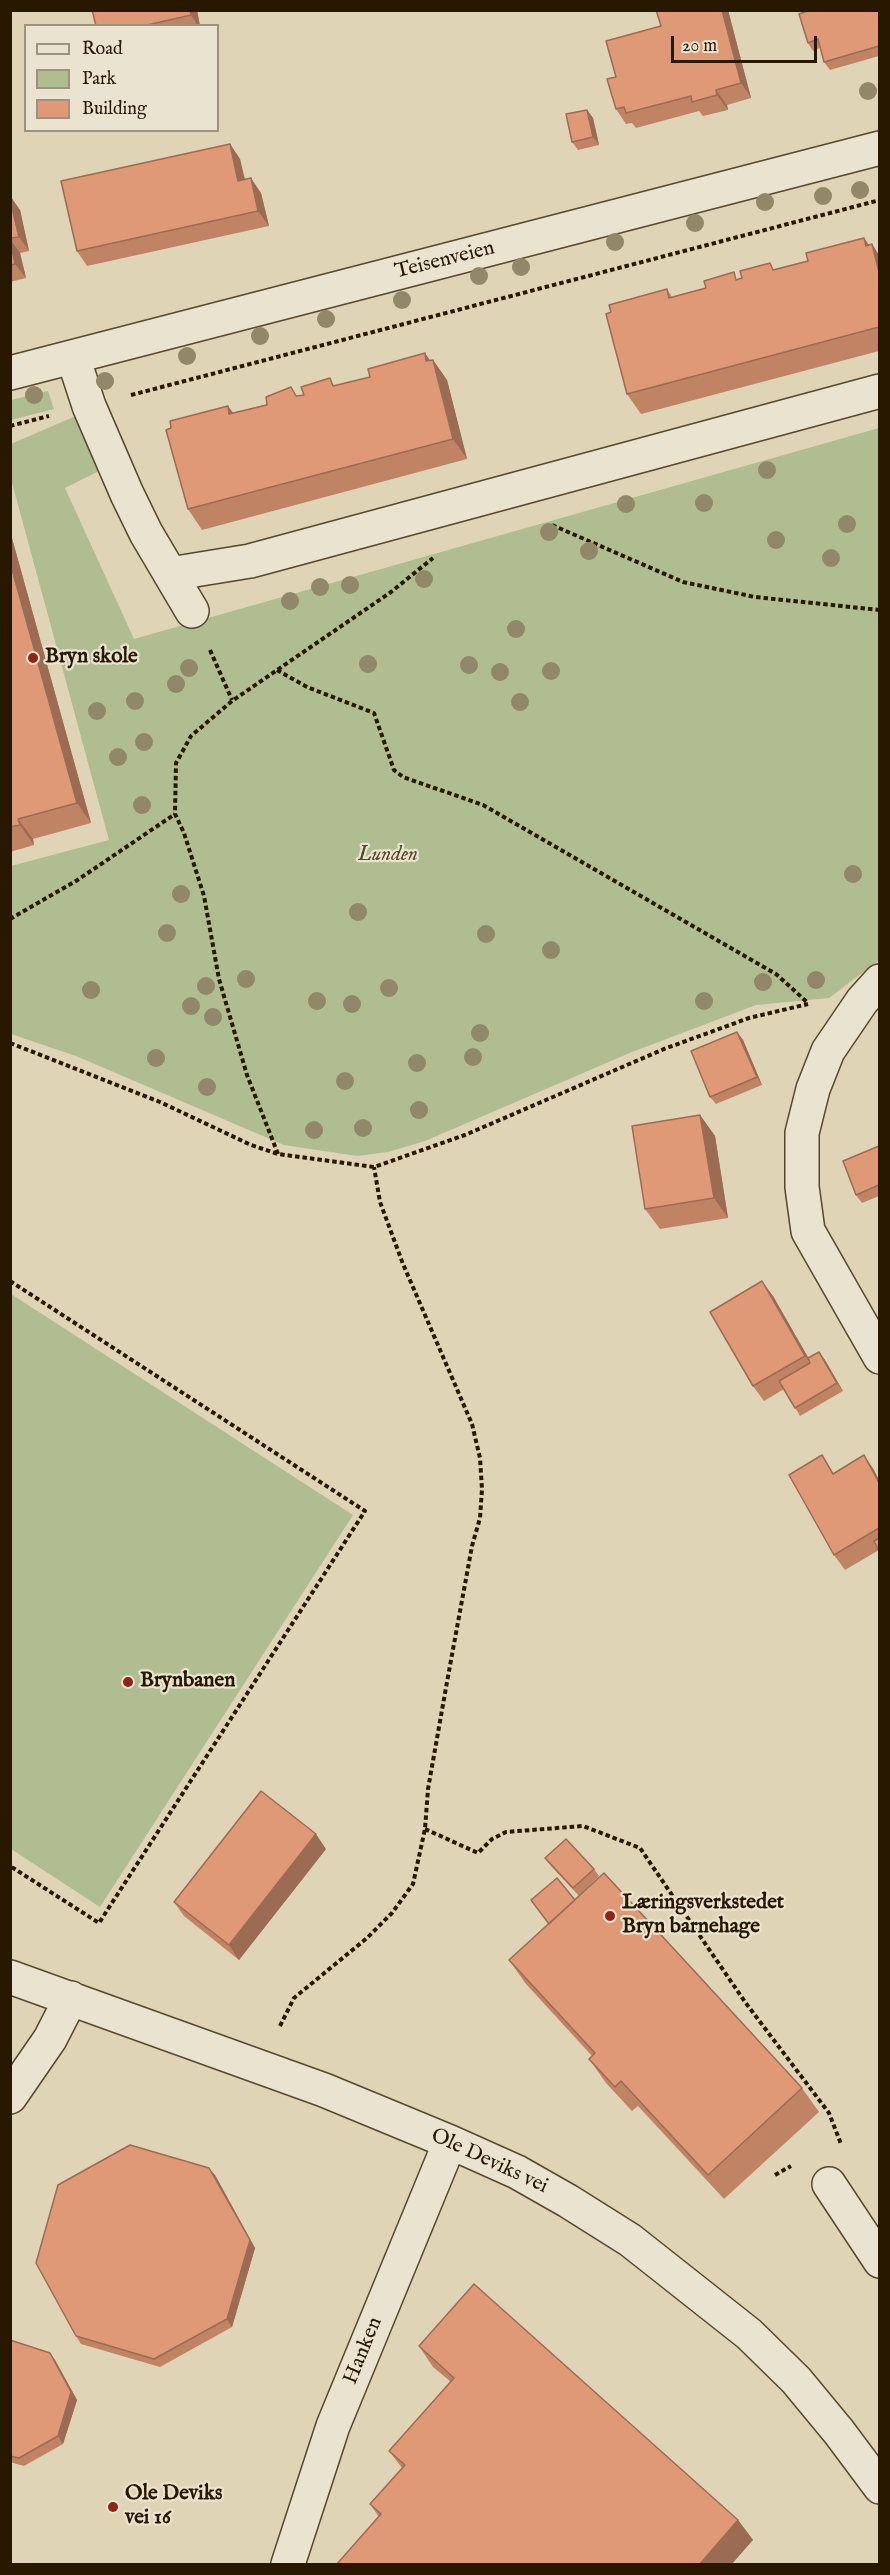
<!DOCTYPE html>
<html>
<head>
<meta charset="utf-8">
<style>
  body { margin:0 }
  #map { position:relative; width:890px; height:2575px; overflow:hidden; background:#dfd4b5; font-family:"IM FELL English",serif }
  canvas { display:block }
  .frame { position:absolute; inset:0; border:12px solid #291800; pointer-events:none }
  .legend { position:absolute; left:24px; top:24px; width:195px; height:108px; box-sizing:border-box; background:#eae3cf; border:2px solid #9d927c; margin:0; padding:8px 10px; list-style:none; font-size:18px; color:#291800 }
  .legend li { display:flex; align-items:center; gap:12px; height:30px }
  .legend b { width:30px; border:2px solid #9d927c }
  .scale { position:absolute; left:671px; top:36px; width:146px; height:27px; box-sizing:border-box; border:3px solid #291800; border-top:0; padding-left:8px; font-size:18px; line-height:21px; white-space:nowrap; color:#291800; -webkit-text-stroke:4px #eae3cf; paint-order:stroke }
</style>
</head>
<body>
<div id="map">
<canvas width="890" height="2575"></canvas>
<div class="frame"></div>
<ul class="legend">
<li><b style="height:8px;background:#eae3cf"></b>Road</li>
<li><b style="height:16px;background:#afbd90"></b>Park</li>
<li><b style="height:16px;background:#df9976"></b>Building</li>
</ul>
<div class="scale">20 m</div>
</div>
<script>
const c = document.querySelector('canvas').getContext('2d');
c.lineJoin = 'round';
function fill(path, color) {
  c.fillStyle = color;
  c.fill(path, 'evenodd');
}
function poly(rows) {
  const path = new Path2D();
  for (const r of rows) {
    path.moveTo(r[0], r[1]);
    for (let i = 2; i < r.length; i += 2) path.lineTo(r[i], r[i + 1]);
  }
  return path;
}
function trace(path, color, width, dash) {
  c.strokeStyle = color;
  c.lineWidth = width;
  c.lineCap = dash ? 'butt' : 'round';
  c.setLineDash(dash || []);
  c.stroke(path);
}
function write(font, color, halo, rows, align = 'center') {
  c.font = font + ' "IM FELL English",serif';
  c.lineWidth = 4.5;
  c.setLineDash([]);
  c.textBaseline = 'middle';
  c.strokeStyle = halo;
  c.fillStyle = color;
  for (const [text, x, y, turn = 0] of rows) {
    c.save();
    c.translate(x, y);
    c.rotate((+turn || 0) * Math.PI / 180);
    c.textAlign = isNaN(turn) ? turn : align;
    if (halo) c.strokeText(text, 0, 0);
    c.fillText(text, 0, 0);
    c.restore();
  }
}
const green = poly([
  [48,391,54,409,11,420,11,400],
  [78,415,99,471,65,488,134,639,879,428,879,960,829,998,756,1005,632,1052,425,1141,388,1152,357,1156,284,1145,76,1056,11,1034,11,866,109,840,11,479,11,444],
  [11,1294,353,1515,100,1907,11,1849]
]);
const path = poly([
  [131,395,880,200],
  [10,426,49,416],
  [552,525,683,582,755,597,880,610],
  [210,650,232,700],
  [277,670,307,687,374,713,394,770,403,777,483,805,776,974,808,1003],
  [10,919,76,881,175,814],
  [10,1043,160,1102,251,1145,278,1154,374,1167,465,1135,664,1049,749,1018,808,1004],
  [278,1154,247,1075,219,979,204,896,184,833,175,814,176,763,191,736,232,701,391,592,433,558],
  [10,1281,365,1511,99,1923,10,1866],
  [425,1829,478,1853,492,1839,506,1832,583,1826,640,1848,745,2002,829,2113,841,2144],
  [280,2026,294,1998,367,1938,392,1913,413,1884,425,1829,428,1789,447,1682,472,1546,480,1518,482,1489,480,1458,472,1424,403,1264,380,1202,374,1167],
  [775,2175,791,2166]
]);
const minor = poly([
  [73,357,89,406,127,494,146,533,192,611],
  [10,373,880,148],
  [170,574,250,561,880,391],
  [880,981,862,1001,828,1051,813,1089,802,1133,802,1187,808,1231,880,1357],
  [10,1977,324,2090,450,2142,517,2172,568,2201,630,2240,749,2334,796,2380,839,2432,880,2487],
  [10,2097,50,2039,71,1998],
  [829,2184,880,2261],
  [288,2564,333,2426,450,2142]
]);
const trees = [
  [868,91],
  [860,190],
  [823,196],
  [765,202],
  [695,223],
  [615,242],
  [521,267],
  [479,276],
  [402,300],
  [326,319],
  [260,336],
  [187,356],
  [105,381],
  [34,395],
  [767,470],
  [704,503],
  [626,504],
  [847,524],
  [549,532],
  [776,540],
  [589,551],
  [831,558],
  [424,579],
  [350,585],
  [320,587],
  [290,601],
  [516,629],
  [368,664],
  [469,665],
  [189,668],
  [551,671],
  [500,672],
  [176,684],
  [135,701],
  [520,702],
  [97,711],
  [144,742],
  [118,757],
  [142,805],
  [853,874],
  [181,894],
  [358,912],
  [167,933],
  [486,934],
  [551,950],
  [246,979],
  [816,980],
  [763,982],
  [206,986],
  [389,988],
  [91,990],
  [317,1001],
  [704,1001],
  [352,1004],
  [191,1006],
  [213,1017],
  [480,1033],
  [473,1057],
  [156,1058],
  [417,1063],
  [345,1081],
  [207,1087],
  [419,1110],
  [363,1128],
  [314,1130]
];
const wall = poly([
  [92,10,197,10,200,26,96,26],
  [728,10,751,98,727,105,728,110,703,116,699,111,636,128,632,123,626,124,616,109],
  [879,10,879,56,830,70,824,62,820,48,813,51,808,43],
  [587,110,593,118,599,145,578,150,572,142],
  [230,144,240,159,245,179,261,193,269,226,87,266,77,251],
  [10,196,20,210,29,251,20,253,26,278,10,282],
  [864,238,869,245,879,255,879,351,641,414,627,394,667,289,672,297,808,261],
  [425,353,430,361,433,360,447,380,467,459,202,530,188,509,233,413,370,377],
  [10,531,91,823,33,839,34,845,10,852],
  [737,1032,743,1040,762,1085,716,1104,710,1097],
  [700,1115,715,1136,728,1218,660,1229,645,1209],
  [879,1146,879,1196,862,1203,856,1195],
  [773,1296,808,1358,819,1352,843,1391,800,1416,784,1389,764,1401,753,1386],
  [864,1455,879,1480,879,1551,879,1550,845,1570,834,1555,834,1473],
  [326,1849,239,1960,184,1916,174,1902],
  [545,1858,594,1869,599,1876,579,1896,551,1866],
  [575,1900,802,2088,819,2112,724,2199,638,2106,632,2111,606,2083,589,2059,592,2056,526,1984,509,1960],
  [215,2175,255,2248,232,2327,160,2367,81,2344,76,2336],
  [10,2340,55,2360,77,2400,63,2444,24,2466,10,2462],
  [419,2346,738,2520,753,2540,379,2517,370,2504,402,2468,389,2451,451,2382,433,2367]
]);
const shadedWall = poly([
  [190,10,197,10,200,26,198,26,191,15],
  [722,10,728,10,751,98,741,83],
  [716,90,727,105,728,110,717,95],
  [587,110,593,118,599,145,593,137],
  [230,144,240,159,248,196,238,181],
  [251,178,261,193,269,226,258,211],
  [10,196,20,210,29,251,19,237],
  [864,238,875,254,872,244,879,255,879,272,866,246],
  [10,239,20,253,26,278,15,264],
  [425,353,435,368,433,360,447,380,467,459,453,439,426,361],
  [228,406,243,426,229,414],
  [10,531,91,823,77,803,10,562],
  [18,819,33,839,34,845,20,825],
  [737,1032,743,1040,762,1085,757,1077],
  [700,1115,715,1136,728,1218,714,1198],
  [762,1281,773,1296,816,1371,805,1356],
  [819,1352,825,1360,843,1391,837,1383],
  [864,1455,874,1470,879,1480,879,1483],
  [316,1834,326,1849,239,1960,229,1945],
  [209,2168,215,2175,255,2248,232,2327,227,2319],
  [50,2353,55,2360,77,2400,63,2444,58,2436],
  [738,2520,753,2540,731,2565,699,2565]
]);
const building = poly([
  [92,10,190,10,191,15,143,26,96,26,92,10],
  [656,10,722,10,741,83,716,90,717,95,692,102,691,96,626,113,624,107,616,109,607,79,616,77,606,41,661,26,656,10],
  [810,10,879,10,879,46,824,62,818,39,808,43,799,14,810,10],
  [587,110,593,137,572,142,566,114,587,110],
  [230,144,238,181,251,178,258,211,77,251,61,181,230,144],
  [10,199,19,237,10,238,10,199],
  [864,238,866,246,872,244,879,272,879,327,627,394,606,314,611,312,609,305,667,289,669,298,706,288,704,281,734,272,736,280,742,278,740,271,770,263,773,270,808,261,806,253,864,238],
  [10,240,15,264,10,265,10,240],
  [425,353,426,361,433,360,453,439,188,509,166,430,171,428,170,421,228,406,229,414,267,405,266,397,291,387,296,396,304,395,301,387,330,378,333,386,370,377,368,369,425,353],
  [10,562,77,803,18,819,20,825,10,827,10,562],
  [737,1032,757,1077,710,1097,691,1051,737,1032],
  [700,1115,714,1198,645,1209,632,1126,700,1115],
  [879,1146,879,1185,856,1195,843,1161,879,1146],
  [762,1281,805,1356,753,1386,710,1312,762,1281],
  [819,1352,837,1383,795,1408,779,1381,810,1363,808,1358,819,1352],
  [822,1455,833,1474,864,1455,879,1483,879,1528,834,1555,789,1475,822,1455],
  [879,1538,879,1551,874,1541,879,1538],
  [261,1791,316,1834,229,1945,174,1902,261,1791],
  [566,1839,594,1869,573,1888,545,1858,566,1839],
  [604,1873,802,2088,708,2175,621,2081,615,2087,589,2059,595,2053,509,1960,604,1873],
  [557,1878,575,1900,549,1924,531,1900,557,1878],
  [130,2145,209,2168,250,2240,227,2319,154,2359,76,2336,36,2263,58,2185,130,2145],
  [474,2284,738,2520,699,2565,336,2565,381,2514,370,2504,405,2465,389,2451,454,2378,419,2346,474,2284],
  [10,2340,50,2353,71,2392,58,2436,19,2458,10,2456,10,2340]
]);
const markers = [
  [33,658,6,"#8f2418"],
  [128,1682,6,"#8f2418"],
  [610,1916,6,"#8f2418"],
  [113,2507,6,"#8f2418"]
];
const streetNames = [
  ["Teisenveien",445,261,-14],
  ["Ole Deviks vei",489,2162,25],
  ["Hanken",364,2351,-68]
];
const poiNames = [
  ["Bryn skole",45,658],
  ["Brynbanen",140,1682],
  ["Læringsverkstedet",622,1904],
  ["Bryn barnehage",622,1928],
  ["Ole Deviks",125,2495],
  ["vei 16",125,2519]
];
const parkNames = [
  ["Lunden",388,856]
];
fill(green, '#afbd90');
trace(minor, '#56472d', 36);
trace(path, '#291800', 4, [4.5, 3]);
trace(minor, '#eae3cf', 33);
c.fillStyle = '#918869';
for (const [x, y] of trees) {
  c.beginPath();
  c.arc(x, y, 9, 0, 2 * Math.PI);
  c.fill();
}
fill(wall, '#c08465');
fill(shadedWall, '#9c6b53');
fill(building, '#df9976');
trace(building, '#9c6b53', 1.5);
for (const [x, y, r, color] of markers) {
  const dot = new Path2D();
  dot.arc(x, y, r, 0, 2 * Math.PI);
  c.fillStyle = color;
  c.fill(dot);
  trace(dot, '#eae3cf', 2);
}
write('21px', '#291800', '#eae3cf', streetNames);
write('bold 21px', '#291800', '#eae3cf', poiNames, 'left');
write('italic 21px', '#514a2b', '#eae3cf', parkNames);
</script>
</body>
</html>
